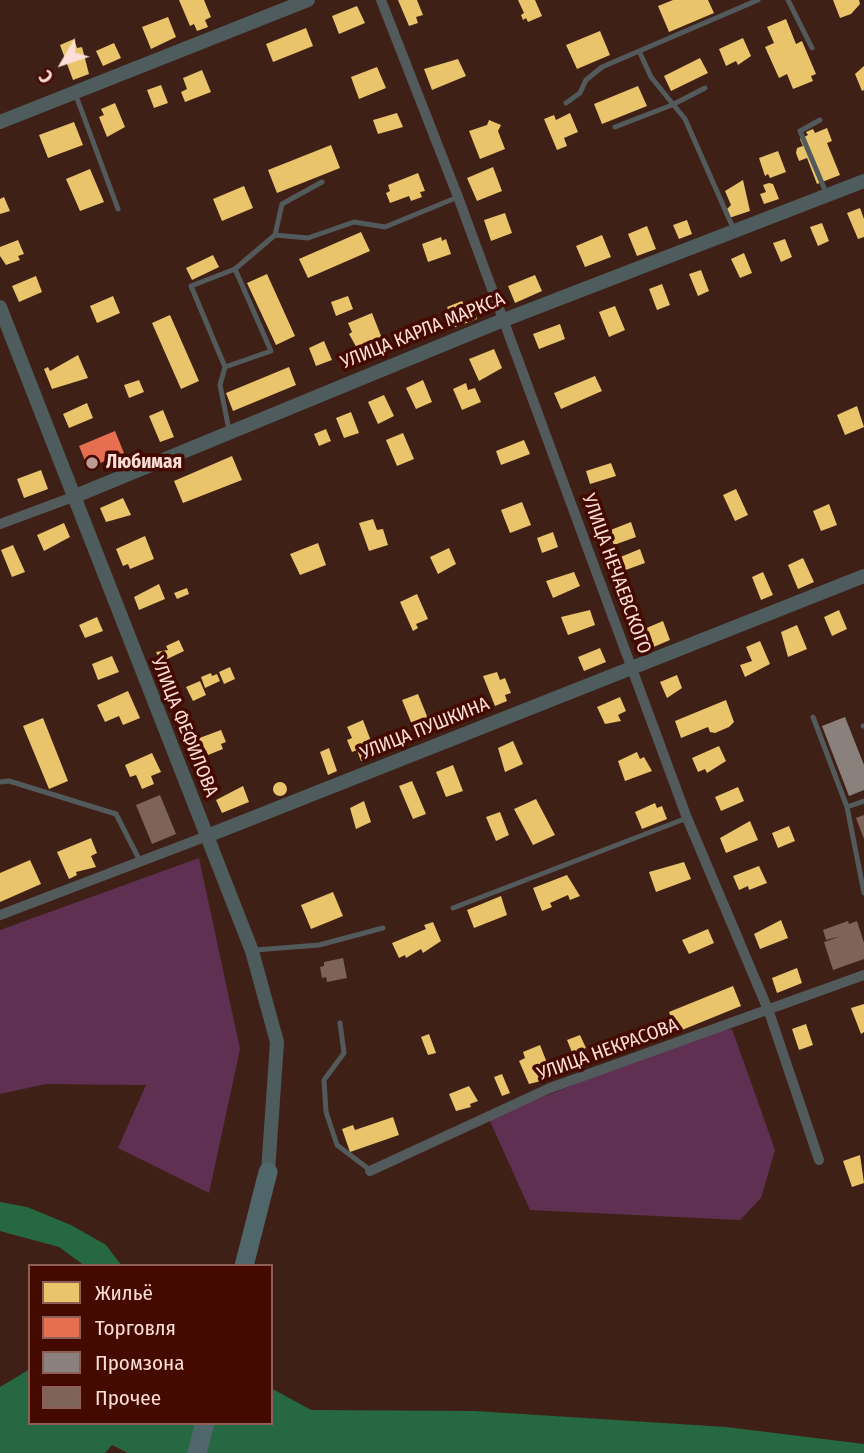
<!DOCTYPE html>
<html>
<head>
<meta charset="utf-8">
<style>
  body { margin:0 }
  #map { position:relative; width:864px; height:1453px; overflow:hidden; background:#3f2017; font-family:"Fira Sans Condensed",sans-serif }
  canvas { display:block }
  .legend { position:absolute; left:28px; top:1264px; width:245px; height:161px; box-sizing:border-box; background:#440a00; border:2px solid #8e5f56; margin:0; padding:9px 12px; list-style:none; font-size:21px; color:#fdded6 }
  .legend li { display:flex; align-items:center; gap:14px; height:35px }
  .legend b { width:35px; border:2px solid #8e5f56 }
  .north { position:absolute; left:28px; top:28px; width:70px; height:70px; -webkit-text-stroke:5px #440a00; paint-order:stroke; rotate:231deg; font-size:19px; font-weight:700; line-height:28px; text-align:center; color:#fdded6 }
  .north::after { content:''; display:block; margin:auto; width:24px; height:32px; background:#fdded6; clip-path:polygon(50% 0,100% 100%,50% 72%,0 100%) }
</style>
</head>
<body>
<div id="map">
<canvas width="864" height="1453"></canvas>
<ul class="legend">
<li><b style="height:19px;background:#e9c46a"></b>Жильё</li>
<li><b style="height:19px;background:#e76f51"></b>Торговля</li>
<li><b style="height:19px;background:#8a817c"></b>Промзона</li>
<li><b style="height:19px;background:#7e635b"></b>Прочее</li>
</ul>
<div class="north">С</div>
</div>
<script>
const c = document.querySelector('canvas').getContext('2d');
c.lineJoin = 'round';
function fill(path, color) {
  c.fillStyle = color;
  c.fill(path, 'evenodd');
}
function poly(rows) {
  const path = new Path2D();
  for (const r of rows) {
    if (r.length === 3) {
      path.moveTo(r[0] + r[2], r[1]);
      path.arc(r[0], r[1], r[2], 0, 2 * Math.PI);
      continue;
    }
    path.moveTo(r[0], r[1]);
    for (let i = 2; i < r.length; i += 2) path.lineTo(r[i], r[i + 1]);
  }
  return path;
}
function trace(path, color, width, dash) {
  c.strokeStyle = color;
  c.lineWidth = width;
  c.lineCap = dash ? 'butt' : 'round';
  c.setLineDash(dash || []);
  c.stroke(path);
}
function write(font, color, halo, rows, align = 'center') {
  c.font = font + ' "Fira Sans Condensed",sans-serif';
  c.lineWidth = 7;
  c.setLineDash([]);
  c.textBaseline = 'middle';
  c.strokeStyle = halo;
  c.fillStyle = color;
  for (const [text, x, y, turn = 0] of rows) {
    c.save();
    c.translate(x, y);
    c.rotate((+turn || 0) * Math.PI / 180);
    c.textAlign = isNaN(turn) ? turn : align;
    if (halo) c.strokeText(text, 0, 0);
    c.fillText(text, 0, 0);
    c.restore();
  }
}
const green = poly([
  [199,858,240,1049,209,1193,118,1148,146,1085,46,1084,0,1094,0,930],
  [732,1029,775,1150,761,1198,740,1220,530,1210,489,1119,701,1033]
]);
const water = poly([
  [0,1202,27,1207,71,1225,106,1245,122,1266,85,1266,59,1247,0,1231],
  [30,1369,30,1423,271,1423,271,1388,311,1410,475,1411,726,1427,864,1444,864,1453,128,1453,112,1445,105,1453,0,1453,0,1387]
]);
const homes = poly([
  [179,0,204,0,211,17,205,20,208,27,197,31,194,24,190,26],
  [398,0,417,0,423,15,416,17,418,23,409,26],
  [518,0,535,0,542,16,528,22,526,18,523,20,521,15,524,13],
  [673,0,708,0,714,13,669,32,658,6],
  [833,0,859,0,860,4,851,14,840,18],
  [357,6,365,23,339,34,332,16],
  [168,17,176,37,151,49,142,27],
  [786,19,796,44,802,41,816,74,811,76,813,81,793,89,787,74,779,78,765,47,774,43,767,27],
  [306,28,313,46,273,62,266,44],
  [600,31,610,55,577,69,566,45],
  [743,38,751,56,738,65,736,61,726,66,719,49],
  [74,39,77,48,82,47,89,74,73,80,60,45],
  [114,43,121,58,103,66,96,51],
  [700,58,708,73,671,91,664,76],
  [458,59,466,76,432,90,424,69],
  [864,66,864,90,862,91,855,74],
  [377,67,386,88,359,99,351,77],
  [202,70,211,92,185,102,181,92,187,89,183,78],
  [161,85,168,103,154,108,147,90],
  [638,86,647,106,602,124,594,104],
  [115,103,125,127,107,137,99,117,104,115,101,109],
  [397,113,403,127,378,134,373,120],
  [570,113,578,132,564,138,567,146,557,150,544,119,554,115,556,120],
  [489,120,501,125,498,131,505,149,480,159,469,131,487,125],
  [74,122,83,145,48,158,39,135],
  [827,128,832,141,827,143,840,175,817,184,807,158,799,161,796,153,797,148,803,146,800,139,808,135,806,132,813,129,815,133],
  [331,145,340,168,277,193,268,170],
  [778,151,786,172,770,178,768,174,765,176,759,158],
  [493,167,502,191,477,201,467,178],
  [90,169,104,202,80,211,66,179],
  [418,173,425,191,420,192,422,197,411,201,409,196,390,203,386,193,390,191,388,185],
  [743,180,750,211,729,218,726,210,731,205,725,191],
  [769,183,773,184,779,199,764,204,760,194,766,192,763,185],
  [244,186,253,208,222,221,213,199],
  [4,197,10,211,0,214,0,199],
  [860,208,864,219,864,237,858,239,847,213],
  [505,213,512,233,491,241,484,220],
  [687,220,692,234,679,239,673,225],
  [822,223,829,241,818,246,810,227],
  [647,226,656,249,637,256,628,234],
  [361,232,370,251,308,278,299,259],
  [602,235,611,257,585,267,576,246],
  [441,237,442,241,446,239,451,254,428,262,422,244],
  [785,239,792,257,781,262,773,243],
  [18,240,24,254,18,256,20,260,6,265,0,256,0,247],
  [744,253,752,273,740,278,731,259],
  [213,255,219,267,192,280,186,268],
  [701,270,709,291,698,296,689,274],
  [267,274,295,336,276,345,247,283],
  [535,275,542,291,515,303,508,286],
  [36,276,42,292,19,302,12,286],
  [662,284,670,305,657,310,649,289],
  [113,296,120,313,97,323,90,306],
  [348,296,353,309,336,316,331,302],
  [462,301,463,303,470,301,477,319,455,327,447,307],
  [615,306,625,330,609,337,599,312],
  [372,313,383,341,358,350,349,334,352,332,348,323],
  [170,315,199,381,181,389,152,323],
  [560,324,565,339,539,349,533,334],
  [324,341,332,360,316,366,309,348],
  [494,349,502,368,479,381,469,359],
  [78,355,88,378,52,389,44,369,48,367,50,371],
  [289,367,296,385,233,411,226,393],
  [595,376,602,391,561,409,554,393],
  [139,380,144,392,129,398,124,385],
  [423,380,432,402,416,409,406,388],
  [466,383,468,390,475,388,481,402,462,410,453,389],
  [384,395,394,416,378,424,368,402],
  [87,403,93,418,69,428,63,414],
  [857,406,864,427,845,435,837,415],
  [163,410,174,437,160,442,149,416],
  [351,412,359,433,344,438,336,418],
  [326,429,331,441,319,446,314,434],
  [403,433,414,459,397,466,386,440],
  [524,440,530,454,501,465,496,451],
  [232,456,242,480,183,503,174,481],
  [611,463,616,476,590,484,586,471],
  [41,470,48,489,24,498,17,479],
  [736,489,748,515,735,521,723,495],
  [123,498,131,515,106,522,100,508],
  [522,502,531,525,510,533,501,510],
  [829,504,837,525,821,531,813,511],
  [373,519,377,530,383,529,388,545,369,551,359,523],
  [631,522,636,537,614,545,608,531],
  [64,523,70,537,44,551,37,535],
  [553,532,558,547,542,553,537,538],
  [145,536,154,559,130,569,128,564,123,566,116,549],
  [318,543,326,565,300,575,290,554],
  [13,545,25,572,12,577,1,550],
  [449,548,456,564,438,574,430,557],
  [640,549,645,563,623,571,618,558],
  [803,558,814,582,798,589,788,565],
  [574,572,580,586,553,598,546,581],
  [763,572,773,595,761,600,752,577],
  [159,584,165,599,139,610,134,597],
  [187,588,189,594,177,599,174,593],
  [417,594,428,619,416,624,418,628,413,631,400,602],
  [590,610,595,625,568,635,561,617],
  [839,610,847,629,832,636,824,617],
  [97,617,103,631,85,638,79,625],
  [663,621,670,640,644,651,637,632],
  [797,625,807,649,788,657,781,632],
  [179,640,184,651,161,662,156,652,168,650,166,646],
  [760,641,770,664,745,677,740,665,752,661,746,647],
  [600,648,606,662,584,671,578,657],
  [112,656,119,672,98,680,92,664],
  [230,667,235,679,224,684,219,672],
  [497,672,500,680,505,678,511,693,505,695,507,701,495,706,483,676],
  [211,673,212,676,217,674,220,681,205,688,201,677],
  [677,675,682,688,667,698,660,682],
  [200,681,206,695,193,701,186,687],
  [128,691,140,718,123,725,119,716,105,722,97,705],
  [418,694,433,731,417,737,402,700],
  [620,697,626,711,618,715,621,721,605,724,597,707],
  [726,700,734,722,729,727,715,733,710,732,708,727,681,738,675,721],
  [43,718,68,781,49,789,23,726],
  [363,720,371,741,365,743,371,757,361,761,357,750,352,752,347,740,352,738,347,727],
  [221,730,226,742,221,744,223,749,208,755,206,750,199,753,194,740],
  [513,741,523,764,505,772,498,748],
  [719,746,726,761,707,773,705,769,698,772,692,758],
  [329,748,337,771,328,775,320,752],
  [637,752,640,759,644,757,652,771,625,781,618,761],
  [152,753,161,772,151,776,154,784,142,789,136,775,130,777,125,765],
  [453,765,463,791,446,797,436,772],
  [412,781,426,814,413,819,399,786],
  [280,789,7],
  [243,786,249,802,222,813,216,800],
  [738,787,744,801,721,811,715,797],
  [536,799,555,835,533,845,514,809],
  [364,801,371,822,356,829,350,808],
  [655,803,657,808,662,806,667,819,642,829,635,812],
  [500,812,509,835,496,841,486,817],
  [750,821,758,840,726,853,720,838],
  [789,826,795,841,778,848,772,833],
  [91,838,97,853,91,856,96,867,76,872,77,875,69,879,57,852],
  [30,860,41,884,0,902,0,873],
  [684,862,691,879,656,892,649,872],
  [759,866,767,883,749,890,748,886,739,890,733,876],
  [567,875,580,896,570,900,568,895,550,903,552,907,542,911,533,888],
  [333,892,343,916,311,929,301,905],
  [501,896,507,915,474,928,467,910],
  [781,920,788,938,760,949,754,934],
  [433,922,441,941,423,953,421,949,406,958,405,955,399,958,392,943,426,929,424,925],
  [708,929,714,943,689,954,682,940],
  [797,968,802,983,777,993,772,978],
  [733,986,741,1006,677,1032,669,1012],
  [864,1004,864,1032,861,1034,851,1008],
  [806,1024,813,1045,799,1050,792,1029],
  [429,1034,436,1053,428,1055,421,1037],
  [580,1035,586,1048,581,1050,587,1064,578,1067,567,1040],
  [540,1045,553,1078,529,1084,519,1061,525,1058,523,1052],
  [502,1074,510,1093,502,1096,494,1077],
  [469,1086,478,1101,470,1104,471,1107,456,1111,449,1094],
  [393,1117,399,1135,350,1152,342,1129,353,1125,355,1130],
  [860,1155,864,1183,852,1187,843,1161]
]);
const shops = poly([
  [115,431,124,453,88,468,79,446]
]);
const industry = poly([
  [845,717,864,765,864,790,849,796,822,726]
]);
const building = poly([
  [160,795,176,834,152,844,136,805],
  [864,815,864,839,856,818],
  [848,921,849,924,857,921,864,943,864,959,833,970,824,942,841,936,826,940,823,930],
  [343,958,347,978,327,982,326,977,322,978,320,967,324,966,324,962]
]);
const lane = poly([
  [788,0,812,48],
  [640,53,651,77,685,119,734,230],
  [75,93,118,209],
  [566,103,580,93,586,80,602,67,758,0],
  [820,120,800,131,827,195],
  [615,127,672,105,705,88],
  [275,235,282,204,322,182],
  [225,367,271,351,235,269],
  [229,430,220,385,225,367,191,286,235,269,275,235,308,238,354,222,385,227,458,197],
  [813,717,847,807,864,893],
  [863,726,864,726],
  [0,782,9,781,116,814,140,861],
  [847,807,864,801],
  [453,908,687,818],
  [255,950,319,945,383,928],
  [340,1023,344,1053,324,1080,326,1112,337,1145,370,1170]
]);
const street = poly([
  [381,0,458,197,687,818,769,1012,819,1160],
  [0,524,73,497],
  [0,915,207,836],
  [370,1171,550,1088,864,975]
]);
const secondary = poly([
  [0,122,308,0],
  [0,307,252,951,277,1042,268,1172],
  [73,497,491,325,864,181],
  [207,836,864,576]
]);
const highway = poly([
  [244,1266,268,1172],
  [197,1453,205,1423]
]);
const markers = [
  [92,463,7,"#ba9c93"]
];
const streetNames = [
  ["УЛИЦА КАРЛА МАРКСА",423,331,-22],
  ["УЛИЦА НЕЧАЕВСКОГО",616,574,70],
  ["УЛИЦА ФЕФИЛОВА",184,727,68],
  ["УЛИЦА ПУШКИНА",425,729,-22],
  ["УЛИЦА НЕКРАСОВА",608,1050,-20]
];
const poiNames = [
  ["Любимая",106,463]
];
fill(green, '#5f3051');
fill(water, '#266842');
fill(homes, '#e9c46a');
fill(shops, '#e76f51');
fill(industry, '#8a817c');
fill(building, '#7e635b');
trace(lane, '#535a5c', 5);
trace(street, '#535a5c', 10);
trace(secondary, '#4e5c5e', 14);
trace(highway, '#4f666a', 19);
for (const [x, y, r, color] of markers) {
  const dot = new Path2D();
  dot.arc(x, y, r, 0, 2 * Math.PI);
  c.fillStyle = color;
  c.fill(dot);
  trace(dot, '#440a00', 2.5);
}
write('19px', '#fdded6', '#440a00', streetNames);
write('bold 19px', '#fdded6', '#440a00', poiNames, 'left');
</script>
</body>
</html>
